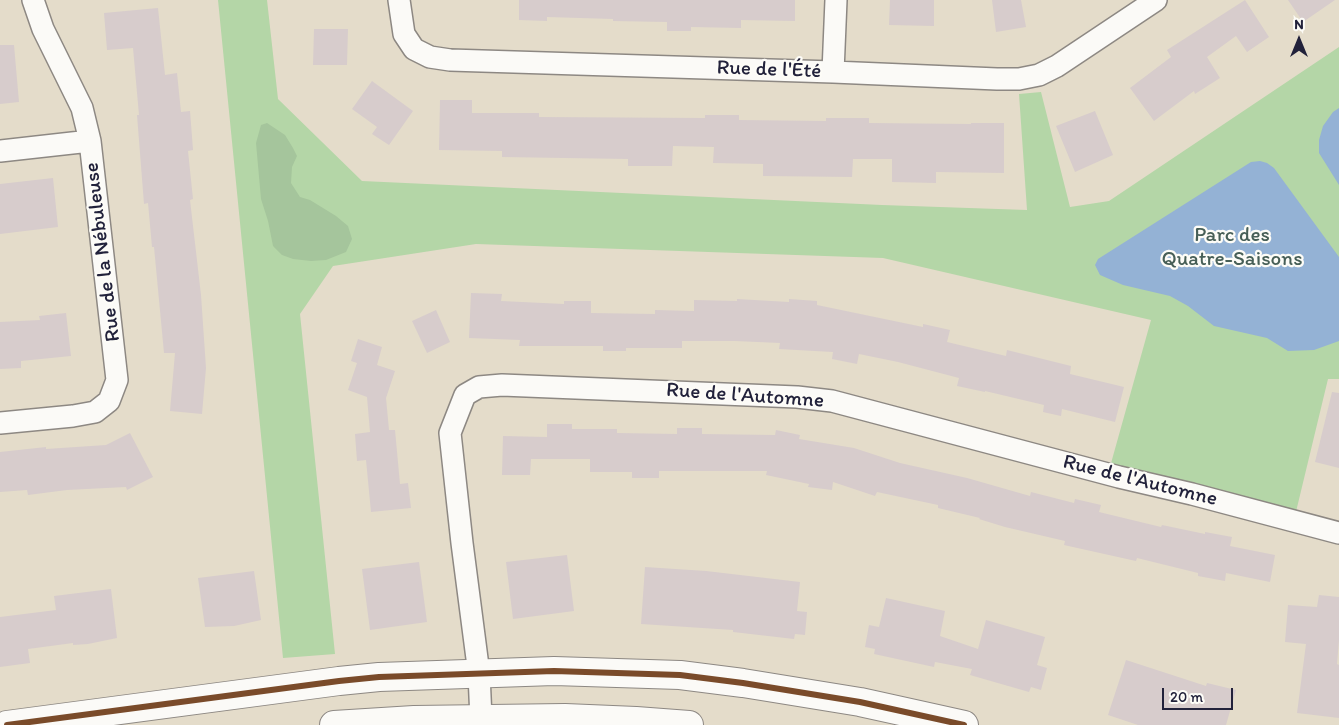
<!DOCTYPE html>
<html>
<head>
<meta charset="utf-8">
<style>
  body { margin:0 }
  #map { position:relative; width:1339px; height:725px; overflow:hidden; background:#e4dcca; font-family:Itim,sans-serif }
  canvas { display:block }
  .north { position:absolute; left:1274px; top:15px; width:50px; height:50px; -webkit-text-stroke:4px #fdfcf7; paint-order:stroke; rotate:0deg; font-size:14px; font-weight:700; line-height:20px; text-align:center; color:#22223b }
  .north::after { content:''; display:block; margin:auto; width:18px; height:22px; background:#22223b; clip-path:polygon(50% 0,100% 100%,50% 72%,0 100%) }
  .scale { position:absolute; left:1162px; top:688px; width:71px; height:22px; box-sizing:border-box; border:2px solid #22223b; border-top:0; padding-left:6px; font-size:15px; line-height:18px; white-space:nowrap; color:#22223b; -webkit-text-stroke:4px #fdfcf7; paint-order:stroke }
</style>
</head>
<body>
<div id="map">
<canvas width="1339" height="725"></canvas>
<div class="north">N</div>
<div class="scale">20 m</div>
</div>
<script>
const c = document.querySelector('canvas').getContext('2d');
c.lineJoin = 'round';
function fill(path, color) {
  c.fillStyle = color;
  c.fill(path, 'evenodd');
}
function poly(rows) {
  const path = new Path2D();
  for (const r of rows) {
    path.moveTo(r[0], r[1]);
    for (let i = 2; i < r.length; i += 2) path.lineTo(r[i], r[i + 1]);
  }
  return path;
}
function trace(path, color, width, dash) {
  c.strokeStyle = color;
  c.lineWidth = width;
  c.lineCap = dash ? 'butt' : 'round';
  c.setLineDash(dash || []);
  c.stroke(path);
}
function write(font, color, halo, rows, align = 'center') {
  c.font = font + ' Itim,sans-serif';
  c.lineWidth = 4.5;
  c.setLineDash([]);
  c.textBaseline = 'middle';
  c.strokeStyle = halo;
  c.fillStyle = color;
  for (const [text, x, y, turn = 0] of rows) {
    c.save();
    c.translate(x, y);
    c.rotate((+turn || 0) * Math.PI / 180);
    c.textAlign = isNaN(turn) ? turn : align;
    if (halo) c.strokeText(text, 0, 0);
    c.fillText(text, 0, 0);
    c.restore();
  }
}
const green = poly([
  [218,0,267,0,278,99,362,181,882,205,1027,210,1019,94,1041,92,1070,207,1109,201,1339,47,1339,379,1328,379,1294,520,1108,474,1151,320,883,258,476,244,333,266,300,314,335,654,283,658]
]);
const forest = poly([
  [267,123,285,135,293,148,297,156,292,167,291,183,300,197,310,200,336,216,348,226,352,239,346,252,326,260,311,261,293,259,282,255,273,246,268,221,261,199,256,143,261,125]
]);
const water = poly([
  [1339,108,1339,185,1319,153,1319,140,1323,126,1333,112],
  [1260,161,1267,163,1274,168,1339,257,1339,341,1314,350,1288,351,1267,338,1214,326,1188,306,1170,296,1123,285,1100,275,1095,265,1098,259,1251,162]
]);
const building = poly([
  [519,0,795,0,795,21,741,20,741,28,691,27,691,31,667,31,667,22,613,21,613,19,547,17,547,21,519,20],
  [890,0,934,0,934,26,889,25],
  [992,0,1021,0,1026,27,996,32],
  [1245,0,1269,37,1247,52,1236,36,1207,57,1220,78,1195,94,1194,91,1154,121,1130,88,1171,57,1167,50],
  [1288,0,1335,0,1303,22],
  [158,8,165,75,177,73,181,112,190,111,193,150,188,151,193,199,190,200,201,295,206,368,202,414,170,411,175,353,164,353,154,247,152,247,148,203,144,204,137,115,139,115,133,48,107,50,104,13],
  [314,29,348,29,347,65,313,65],
  [0,45,14,45,19,102,0,104],
  [372,81,413,111,389,145,372,134,377,127,352,109],
  [440,100,472,100,472,113,539,113,539,117,705,118,705,115,739,115,739,120,826,121,826,118,869,118,869,123,971,124,971,123,1004,123,1004,173,936,172,936,183,892,182,892,159,853,159,852,177,763,176,763,164,713,163,714,147,673,146,672,166,628,166,628,159,502,157,502,151,439,150],
  [1095,111,1113,155,1075,172,1056,126],
  [53,178,58,227,0,234,0,184],
  [471,293,502,294,501,301,564,304,564,301,591,301,591,313,655,314,655,310,694,311,694,300,737,301,737,299,789,302,789,299,817,301,817,305,923,327,923,324,950,330,947,342,1006,356,1007,350,1071,366,1070,374,1124,387,1115,422,1062,409,1061,416,1043,412,1044,405,985,391,985,392,957,386,959,378,898,362,859,354,857,364,832,359,833,352,779,349,780,343,735,341,682,341,682,348,626,348,626,351,603,351,603,346,519,346,520,340,469,338],
  [436,310,450,342,427,353,412,321],
  [66,313,71,356,21,361,21,368,0,369,0,322,40,320,39,316],
  [358,339,382,347,377,365,395,371,386,398,389,430,395,430,400,484,408,483,411,508,371,512,366,460,357,461,355,434,370,432,367,397,348,390,357,363,351,361],
  [1332,392,1339,393,1339,468,1315,462],
  [547,424,572,424,572,429,617,429,617,433,677,434,677,428,702,428,702,434,775,435,776,430,800,435,799,439,854,448,900,463,967,478,1030,496,1031,492,1074,503,1075,499,1101,505,1099,512,1161,527,1162,525,1205,534,1205,532,1232,537,1230,546,1275,555,1270,582,1226,573,1225,581,1198,576,1198,573,1137,558,1136,561,1064,545,1065,541,1005,527,979,519,980,518,938,508,938,505,877,492,875,496,833,482,832,490,808,487,809,484,766,475,767,471,659,471,659,478,632,478,632,472,590,472,590,459,531,459,530,475,502,475,503,436,547,437],
  [130,433,153,477,127,490,126,487,67,490,28,495,27,490,0,492,0,452,46,447,46,449,106,445],
  [567,555,574,611,513,619,506,562],
  [419,562,427,622,370,630,362,569],
  [645,567,706,571,800,582,797,611,807,612,805,635,795,634,794,639,733,632,733,630,641,624],
  [254,571,261,620,234,626,205,627,198,578],
  [111,589,117,638,88,644,73,645,73,643,28,649,30,663,0,667,0,617,56,610,54,596],
  [1319,595,1339,597,1339,640,1337,664,1339,665,1339,718,1297,713,1306,644,1285,642,1288,605,1317,607],
  [886,598,945,611,940,636,978,649,986,620,1045,637,1037,665,1047,668,1041,690,1031,687,1029,692,970,675,972,669,935,662,934,667,874,654,875,649,865,647,869,625,879,627],
  [1126,660,1206,686,1207,683,1236,690,1226,725,1138,725,1108,715]
]);
const minor = poly([
  [399,0,404,34,414,49,430,57,450,60,833,72,997,79,1019,79,1039,75,1057,66,1156,0],
  [833,72,836,0],
  [0,151,90,141],
  [0,423,73,416,95,412,109,401,117,380,90,141,82,108,43,29,33,0],
  [481,719,479,674,462,543,450,433,465,395,479,387,502,385,797,397,832,401,1119,477,1192,494,1339,533]
]);
const secondary = poly([
  [7,725,339,681,379,677,554,671,680,675,743,683,860,702,964,725],
  [334,725,414,720,565,718,636,721,689,725]
]);
const bus1 = poly([
  [7,725,339,681,379,677,554,671,680,675,743,683,860,702,964,725]
]);
const streetNames = [
  ["Rue de l'Été",769,70,2],
  ["Rue de la Nébuleuse",103,252,-97],
  ["Rue de l'Automne",745,396,4],
  ["Rue de l'Automne",1140,481,14]
];
const parkNames = [
  ["Parc des",1232,236],
  ["Quatre-Saisons",1232,260]
];
fill(green, '#b4d6a7');
fill(forest, '#a5c59c');
fill(water, '#94b2d5');
fill(building, '#d7cccc');
trace(minor, '#8d8883', 24);
trace(secondary, '#8d8883', 30);
trace(minor, '#fbfaf7', 21);
trace(secondary, '#fbfaf7', 28);
trace(bus1, '#7a4b2a', 6);
write('21px', '#22223b', '#fdfcf7', streetNames);
write('21px', '#475f57', '#fdfcf7', parkNames);
</script>
</body>
</html>
